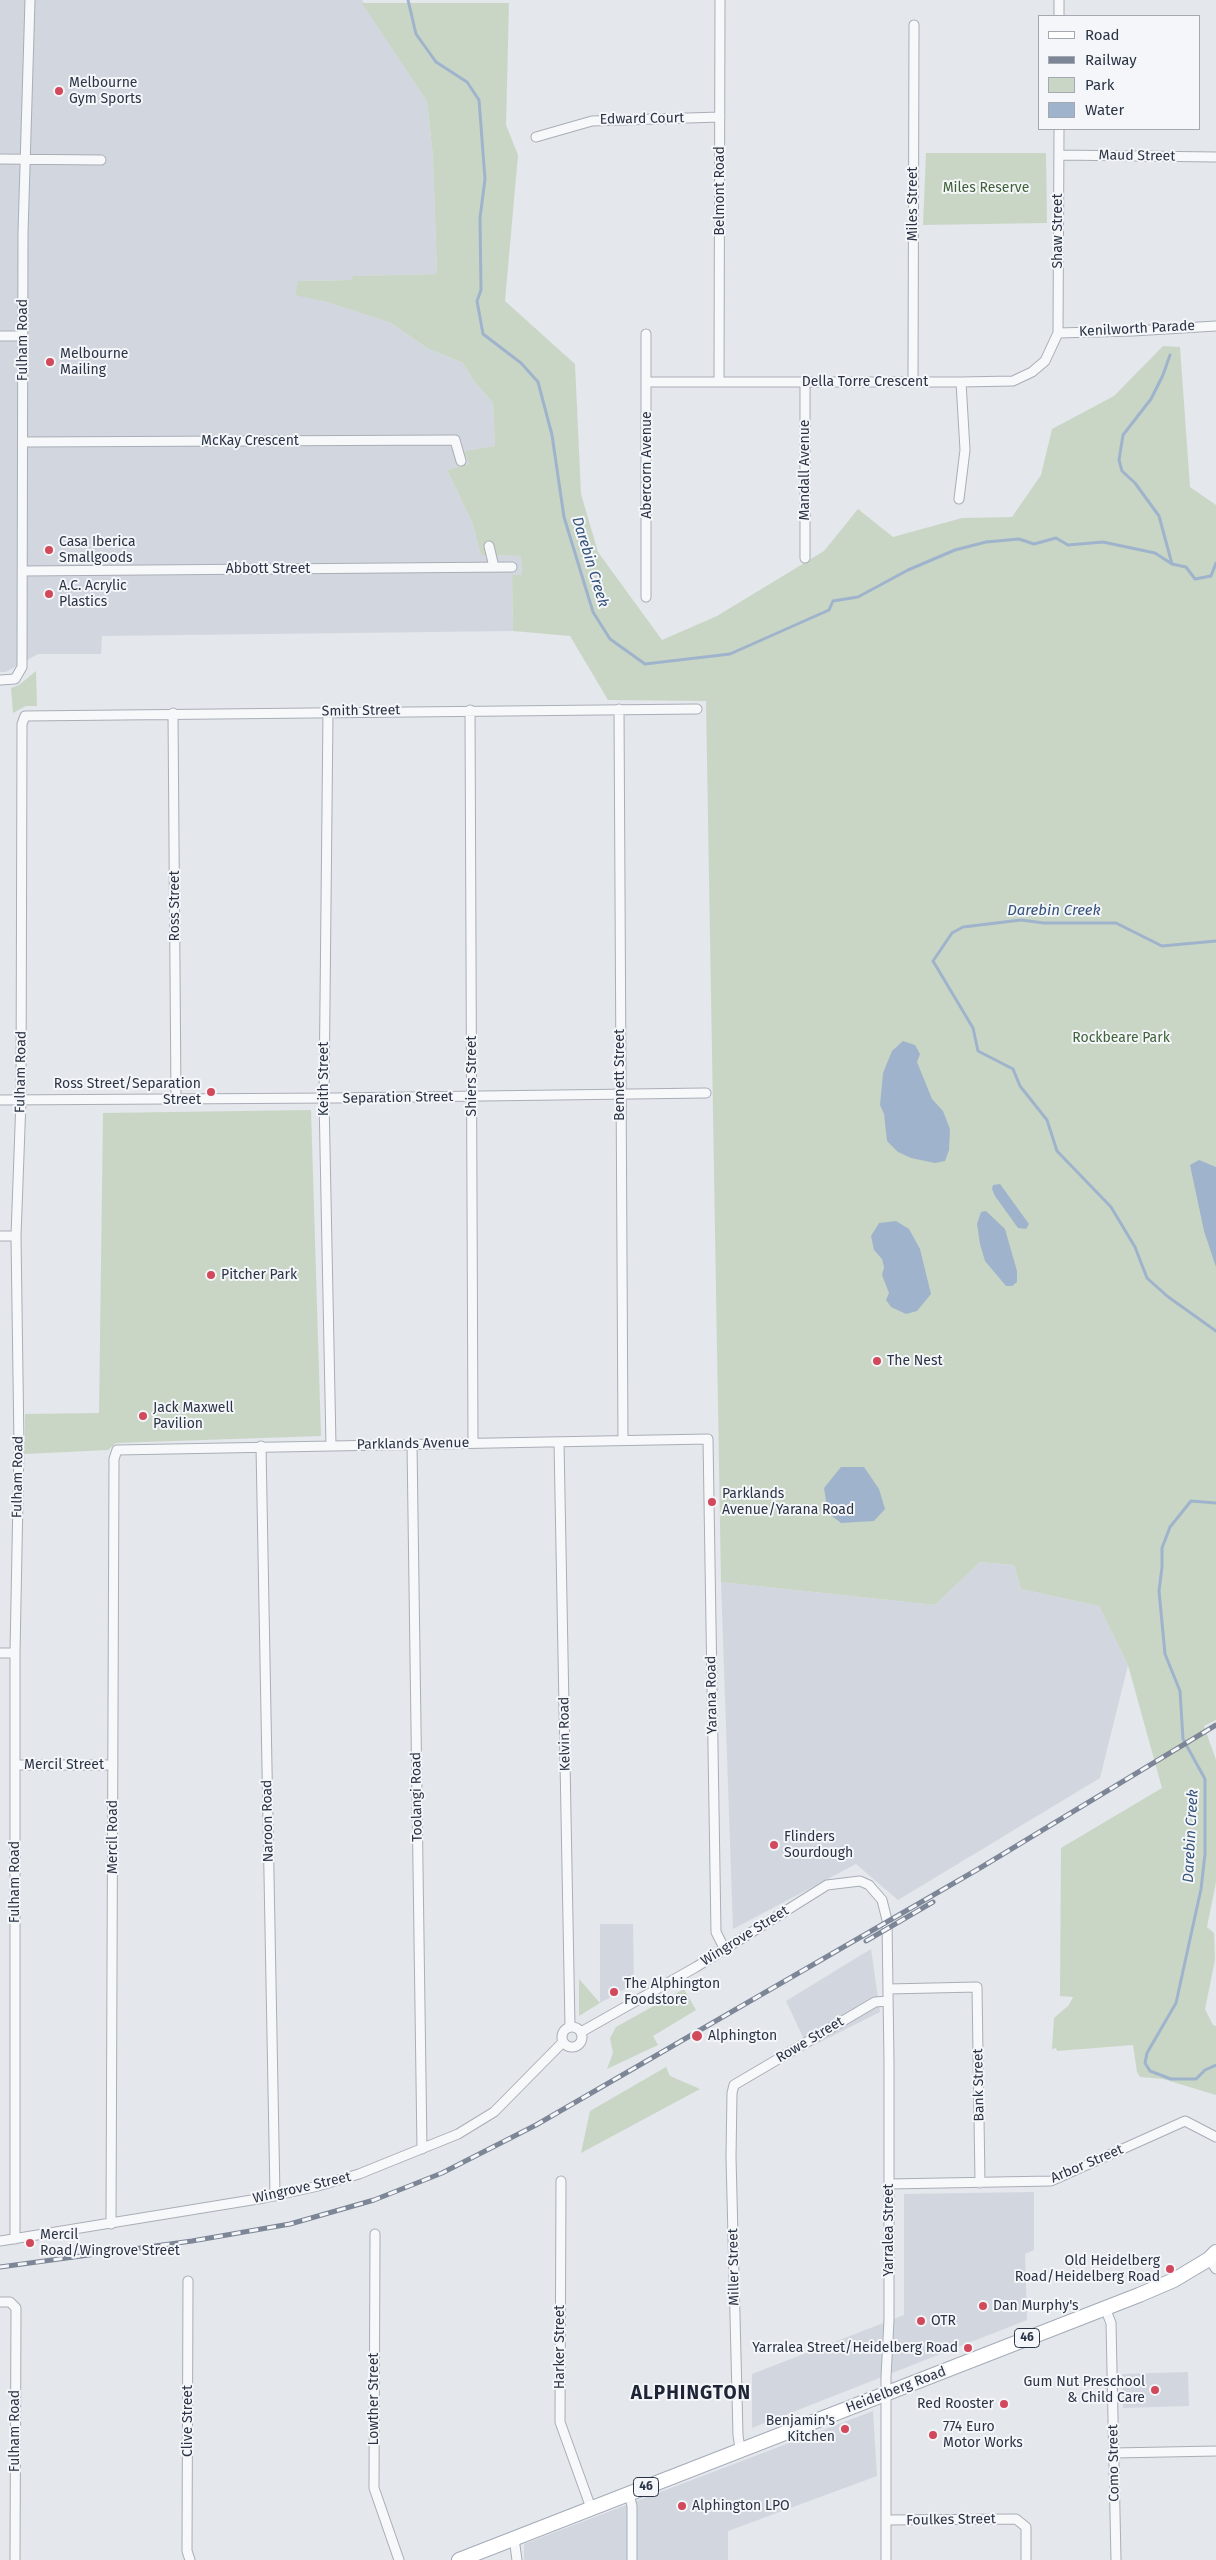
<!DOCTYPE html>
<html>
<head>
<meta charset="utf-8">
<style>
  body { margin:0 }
  #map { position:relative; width:1216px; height:2560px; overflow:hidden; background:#e4e7ec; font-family:"Fira Sans",sans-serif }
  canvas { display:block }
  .legend { position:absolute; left:1038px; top:15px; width:162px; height:115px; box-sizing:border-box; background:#f4f6f9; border:1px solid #a4a8b1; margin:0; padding:6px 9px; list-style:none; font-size:15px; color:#2b3445 }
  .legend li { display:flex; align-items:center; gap:10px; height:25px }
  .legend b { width:25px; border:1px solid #a4a8b1 }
</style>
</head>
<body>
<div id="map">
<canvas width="1216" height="2560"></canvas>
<ul class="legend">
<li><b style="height:6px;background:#fff"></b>Road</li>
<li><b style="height:6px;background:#7d8696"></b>Railway</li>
<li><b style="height:14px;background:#c9d6c5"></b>Park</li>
<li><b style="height:14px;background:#9fb4cc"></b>Water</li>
</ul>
</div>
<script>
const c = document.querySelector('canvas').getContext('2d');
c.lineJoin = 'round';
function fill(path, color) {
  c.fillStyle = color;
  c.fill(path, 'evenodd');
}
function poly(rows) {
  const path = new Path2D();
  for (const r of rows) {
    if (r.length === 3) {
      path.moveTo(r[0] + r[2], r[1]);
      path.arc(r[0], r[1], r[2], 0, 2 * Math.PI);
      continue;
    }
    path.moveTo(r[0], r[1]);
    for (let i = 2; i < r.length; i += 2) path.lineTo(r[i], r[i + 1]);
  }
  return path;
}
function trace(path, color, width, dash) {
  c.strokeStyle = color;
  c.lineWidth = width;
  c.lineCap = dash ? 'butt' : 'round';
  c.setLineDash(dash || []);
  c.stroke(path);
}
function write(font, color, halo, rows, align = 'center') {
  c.font = font + ' "Fira Sans",sans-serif';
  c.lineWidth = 4;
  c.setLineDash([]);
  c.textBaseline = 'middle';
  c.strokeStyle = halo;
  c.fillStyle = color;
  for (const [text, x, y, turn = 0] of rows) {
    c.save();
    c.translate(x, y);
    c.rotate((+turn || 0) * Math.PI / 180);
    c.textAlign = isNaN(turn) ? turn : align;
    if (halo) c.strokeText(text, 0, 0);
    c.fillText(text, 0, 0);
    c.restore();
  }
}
const built = poly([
  [0,0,362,0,427,101,433,158,437,274,353,276,353,280,299,281,295,294,327,302,391,323,427,348,463,363,473,380,493,403,495,446,464,451,469,464,447,470,472,522,481,555,521,556,522,575,512,576,513,631,102,636,101,654,38,654,6,672,0,672],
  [980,1562,1014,1565,1021,1589,1099,1606,1128,1665,1100,1778,898,1900,856,1864,733,1929,721,1582,935,1605],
  [600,1924,633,1924,634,1984,600,2003],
  [871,1949,880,2012,808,2048,786,2001],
  [1034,2192,1034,2250,1025,2254,1027,2320,752,2428,752,2374,904,2315,904,2194],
  [1188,2372,1189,2406,1123,2408,1122,2374],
  [873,2411,877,2476,728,2531,728,2560,524,2560,524,2544]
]);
const green = poly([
  [362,3,509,3,506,125,518,155,505,301,575,364,581,494,598,552,662,640,717,616,824,551,858,509,893,537,962,518,1012,517,1041,475,1052,429,1114,396,1163,346,1180,347,1190,487,1216,505,1216,1720,1204,1726,1216,1760,1216,1882,1207,1927,1214,1933,1215,1960,1205,2009,1213,2025,1216,2026,1216,2095,1163,2079,1140,2077,1137,2072,1133,2045,1057,2051,1056,2048,1052,2049,1054,2018,1069,2005,1073,1997,1060,1996,1061,1848,1162,1788,1128,1665,1099,1606,1021,1589,1014,1565,980,1562,935,1605,721,1582,706,701,608,700,570,636,513,631,512,575,522,575,521,556,481,555,472,522,447,470,469,464,464,451,495,446,493,403,473,380,463,363,427,348,391,323,327,302,295,295,298,281,352,280,353,276,437,274,433,157,427,101],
  [926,153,1046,153,1047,223,923,225],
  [36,671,37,706,26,706,13,713,11,688,19,685],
  [311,1110,321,1436,116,1443,108,1450,25,1454,25,1414,99,1413,103,1113],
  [579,1979,600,2003,579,2016],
  [684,1989,696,2010,653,2036,658,2045,607,2069,613,2053,610,2038,616,2027],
  [666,2067,670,2076,700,2089,581,2153,590,2111]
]);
const water = poly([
  [903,1041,915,1045,920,1054,917,1062,932,1099,943,1111,950,1129,949,1150,945,1161,935,1163,911,1158,898,1152,887,1141,884,1114,880,1105,883,1073,892,1051],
  [1199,1160,1216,1167,1216,1267,1204,1231,1190,1165],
  [1000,1184,1029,1224,1026,1229,1018,1228,995,1196,992,1189,993,1185],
  [986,1211,1005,1229,1017,1271,1017,1282,1012,1286,1006,1286,985,1261,980,1244,977,1224,981,1212],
  [896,1221,909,1229,920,1249,931,1294,917,1311,906,1314,891,1307,886,1300,889,1293,882,1275,884,1267,882,1259,874,1250,871,1236,879,1223],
  [841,1467,864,1467,879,1489,885,1509,874,1521,841,1523,828,1513,824,1488]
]);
const stream = poly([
  [408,0,416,34,436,62,467,82,479,100,485,179,480,218,481,290,477,301,483,334,521,363,538,382,552,435,564,517,593,612,610,639,645,664,730,654,829,610,833,601,858,597,908,570,955,550,986,542,1019,539,1034,544,1056,538,1068,545,1103,542,1155,553,1172,564,1186,567,1195,579,1211,576,1216,563],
  [1170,355,1163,375,1151,399,1123,435,1119,460,1122,471,1135,483,1159,516,1172,564],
  [1216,941,1162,946,1116,923,1044,923,1021,920,963,927,952,933,933,961,973,1028,978,1051,1013,1069,1020,1086,1047,1120,1057,1151,1111,1207,1135,1247,1147,1278,1167,1296,1216,1331],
  [1216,1503,1191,1501,1170,1527,1162,1548,1162,1567,1159,1591,1165,1654,1180,1691,1183,1739,1205,1779,1205,1854,1201,1889,1176,2003,1147,2053,1145,2063,1150,2071,1171,2079,1196,2079,1205,2070,1216,2065]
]);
const street = poly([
  [1059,16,1059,0],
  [536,137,592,121,720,117],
  [1059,155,1216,157],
  [0,159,101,160],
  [1058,333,1133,331,1216,326],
  [0,336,23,336],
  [647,382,961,382,1013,381,1032,372,1045,361,1058,333,1059,129],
  [719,382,720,0],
  [913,382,914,25],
  [23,442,455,440,461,461],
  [959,499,965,450,961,382],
  [489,546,494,567],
  [805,558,805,382],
  [23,571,512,567],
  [646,597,646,334],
  [0,680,15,679,22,667,23,233,30,0],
  [619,709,623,1440],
  [470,710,473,1443],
  [328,712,324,1098,331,1446],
  [173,713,176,1099],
  [0,1100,334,1098,706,1093],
  [0,1236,16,1236],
  [559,1442,570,2027],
  [412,1444,422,2149],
  [261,1446,275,2196],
  [0,1653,15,1653],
  [16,1765,113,1765],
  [888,1989,977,1987,980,2183],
  [572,2037,10],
  [581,2032,696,1967,827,1885,860,1881,869,1885,882,1900,887,1920,889,2063,889,2320,886,2377,886,2560],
  [561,2181,560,2422,591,2508],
  [889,2184,1051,2181,1185,2121,1216,2137],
  [111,2224,114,1459,117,1450,708,1439,716,1932,724,1948],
  [375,2234,374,2488,399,2560],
  [15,2239,15,1653,19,1446,16,1236,21,1100,22,724,25,716,697,709],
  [0,2241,264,2198,318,2186,359,2174,458,2134,494,2112,563,2042],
  [1209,2259,1216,2269],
  [188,2281,187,2551,190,2560],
  [0,2302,10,2302,16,2308,15,2560],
  [1105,2308,1111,2323,1116,2560],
  [740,2449,738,2435,731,2157,732,2093,734,2085,875,2002,888,2001],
  [1114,2453,1216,2451],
  [629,2494,632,2506,632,2560],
  [886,2520,1016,2519,1026,2527,1026,2560],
  [514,2538,517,2560]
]);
const primary = poly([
  [459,2560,1139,2295,1174,2280,1209,2259,1216,2252]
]);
const rail = poly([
  [866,1941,933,1902],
  [0,2267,192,2241,290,2224,374,2200,442,2173,536,2125,980,1868,1216,1725]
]);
const markers = [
  [59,91,5,"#d1495b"],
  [50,362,5,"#d1495b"],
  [49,550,5,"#d1495b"],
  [49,594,5,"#d1495b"],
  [211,1092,5,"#d1495b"],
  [211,1275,5,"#d1495b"],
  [877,1361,5,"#d1495b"],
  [143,1416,5,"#d1495b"],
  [712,1502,5,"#d1495b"],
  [774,1845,5,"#d1495b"],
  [614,1992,5,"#d1495b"],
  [697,2036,6,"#d1495b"],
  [30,2243,5,"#d1495b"],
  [1170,2269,5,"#d1495b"],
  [983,2306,5,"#d1495b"],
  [921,2321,5,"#d1495b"],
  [968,2348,5,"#d1495b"],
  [1155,2390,5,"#d1495b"],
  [1004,2404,5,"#d1495b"],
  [845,2429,5,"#d1495b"],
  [933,2435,5,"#d1495b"],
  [682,2506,5,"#d1495b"]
];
const shields = [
  [1027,2338,25],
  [646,2487,25]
];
const shieldNames = [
  ["46",1027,2338],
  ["46",646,2487]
];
const poiNames = [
  ["Melbourne",69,83],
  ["Gym Sports",69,99],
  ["Melbourne",60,354],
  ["Mailing",60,370],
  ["Casa Iberica",59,542],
  ["Smallgoods",59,558],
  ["A.C. Acrylic",59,586],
  ["Plastics",59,602],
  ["Ross Street/Separation",201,1084,"right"],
  ["Street",201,1100,"right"],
  ["Pitcher Park",221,1275],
  ["The Nest",887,1361],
  ["Jack Maxwell",153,1408],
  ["Pavilion",153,1424],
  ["Parklands",722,1494],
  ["Avenue/Yarana Road",722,1510],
  ["Flinders",784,1837],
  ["Sourdough",784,1853],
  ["The Alphington",624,1984],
  ["Foodstore",624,2000],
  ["Alphington",708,2036],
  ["Mercil",40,2235],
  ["Road/Wingrove Street",40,2251],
  ["Old Heidelberg",1160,2261,"right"],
  ["Road/Heidelberg Road",1160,2277,"right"],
  ["Dan Murphy's",993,2306],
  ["OTR",931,2321],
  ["Yarralea Street/Heidelberg Road",958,2348,"right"],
  ["Gum Nut Preschool",1145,2382,"right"],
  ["& Child Care",1145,2398,"right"],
  ["Red Rooster",994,2404,"right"],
  ["Benjamin's",835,2421,"right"],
  ["Kitchen",835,2437,"right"],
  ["774 Euro",943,2427],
  ["Motor Works",943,2443],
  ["Alphington LPO",692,2506]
];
const streetNames = [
  ["Edward Court",642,119,-1],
  ["Maud Street",1137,156,1],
  ["Belmont Road",720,191,-90],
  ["Miles Street",913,204,-90],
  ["Shaw Street",1058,231,-90],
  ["Kenilworth Parade",1137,329,-3],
  ["Fulham Road",23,340,-90],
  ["Della Torre Crescent",865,382],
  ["McKay Crescent",250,441],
  ["Abercorn Avenue",647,465,-90],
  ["Mandall Avenue",805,470,-90],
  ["Abbott Street",268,569],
  ["Smith Street",361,711,-1],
  ["Ross Street",175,906,-90],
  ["Fulham Road",21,1072,-89],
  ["Bennett Street",620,1075,-90],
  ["Shiers Street",472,1076,-90],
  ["Keith Street",324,1079,-90],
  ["Separation Street",398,1098,-1],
  ["Parklands Avenue",413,1444,-1],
  ["Fulham Road",18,1477,-89],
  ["Yarana Road",712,1695,-91],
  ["Kelvin Road",565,1734,-91],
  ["Mercil Street",64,1765],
  ["Toolangi Road",417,1797,-91],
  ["Naroon Road",268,1821,-91],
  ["Mercil Road",113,1837,-90],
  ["Fulham Road",15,1882,-90],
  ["Wingrove Street",745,1936,-32],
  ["Rowe Street",810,2040,-31],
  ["Bank Street",979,2085,-91],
  ["Arbor Street",1087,2164,-23],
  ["Wingrove Street",302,2188,-13],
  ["Yarralea Street",889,2230,-90],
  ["Miller Street",734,2267,-91],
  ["Harker Street",560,2347,-90],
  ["Heidelberg Road",896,2390,-21],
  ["Lowther Street",374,2399,-90],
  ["Clive Street",188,2421,-90],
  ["Fulham Road",15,2431,-90],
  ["Como Street",1114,2463,-91],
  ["Foulkes Street",951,2520,-1]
];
const parkNames = [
  ["Miles Reserve",986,188],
  ["Rockbeare Park",1121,1038]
];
const waterNames = [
  ["Darebin Creek",590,562,73],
  ["Darebin Creek",1054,911],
  ["Darebin Creek",1191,1836,-87]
];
const districtNames = [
  ["ALPHINGTON",691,2394]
];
fill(built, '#d2d6de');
fill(green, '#c9d6c5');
fill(water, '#9fb4cc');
trace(stream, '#9fb4cc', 3);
trace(street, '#a9aeb7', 11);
trace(primary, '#a3abb8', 16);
trace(street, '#f7f8fa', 9);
trace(primary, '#fff', 14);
trace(rail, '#7d8696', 5);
trace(rail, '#f4f6f9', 3, [9]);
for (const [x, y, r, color] of markers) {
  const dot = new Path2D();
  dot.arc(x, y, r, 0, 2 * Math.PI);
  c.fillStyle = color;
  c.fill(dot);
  trace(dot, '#f4f6f9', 2);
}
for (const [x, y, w] of shields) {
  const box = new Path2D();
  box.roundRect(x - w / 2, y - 9.5, w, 19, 4);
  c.fillStyle = '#f4f6f9';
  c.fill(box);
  trace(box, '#2b3445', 1);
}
write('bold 12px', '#2b3445', null, shieldNames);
write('14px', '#2b3445', '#f4f6f9', poiNames, 'left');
write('14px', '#2b3445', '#f4f6f9', streetNames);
write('14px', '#3f6138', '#f4f6f9', parkNames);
write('italic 15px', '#34527a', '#f4f6f9', waterNames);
c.letterSpacing = '1px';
write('bold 19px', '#1d2536', '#f4f6f9', districtNames);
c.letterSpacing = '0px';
</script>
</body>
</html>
